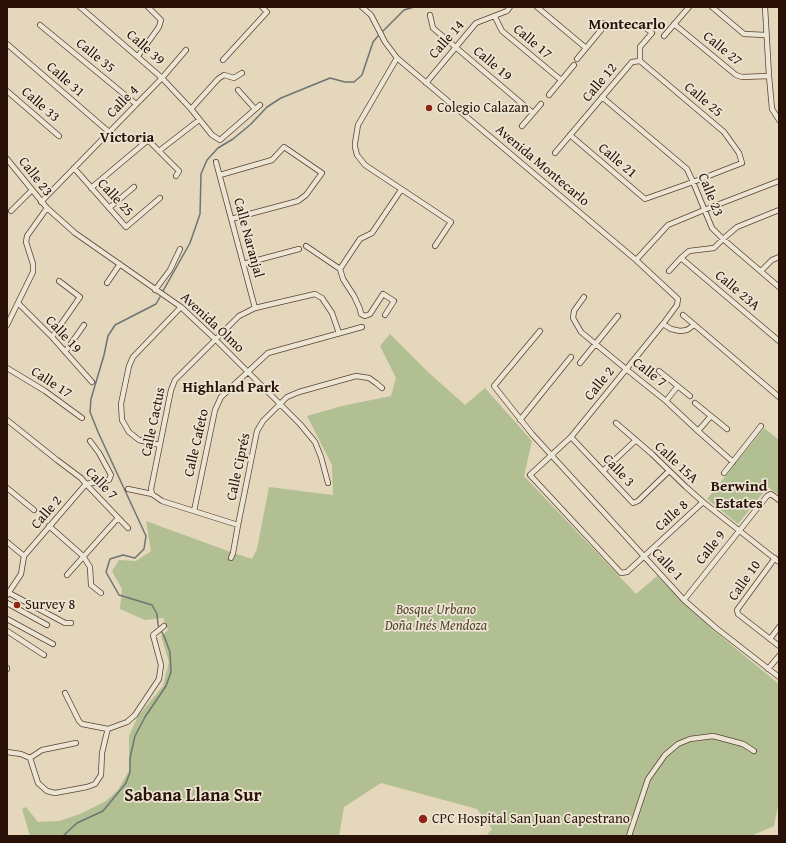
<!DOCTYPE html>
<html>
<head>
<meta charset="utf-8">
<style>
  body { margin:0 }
  #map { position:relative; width:786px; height:843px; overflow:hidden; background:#e4d7bc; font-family:"Gentium Book Plus",serif }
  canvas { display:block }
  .frame { position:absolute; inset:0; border:8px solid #2a1108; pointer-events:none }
</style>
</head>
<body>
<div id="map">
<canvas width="786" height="843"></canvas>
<div class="frame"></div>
</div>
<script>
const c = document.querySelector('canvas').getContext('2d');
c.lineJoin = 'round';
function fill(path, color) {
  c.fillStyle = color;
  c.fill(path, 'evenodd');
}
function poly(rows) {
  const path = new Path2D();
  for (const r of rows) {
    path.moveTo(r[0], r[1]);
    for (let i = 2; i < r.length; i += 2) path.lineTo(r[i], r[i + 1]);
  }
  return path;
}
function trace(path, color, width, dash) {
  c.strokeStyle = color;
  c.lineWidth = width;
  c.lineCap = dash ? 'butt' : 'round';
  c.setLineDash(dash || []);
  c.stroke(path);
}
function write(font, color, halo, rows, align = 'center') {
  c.font = font + ' "Gentium Book Plus",serif';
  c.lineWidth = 3.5;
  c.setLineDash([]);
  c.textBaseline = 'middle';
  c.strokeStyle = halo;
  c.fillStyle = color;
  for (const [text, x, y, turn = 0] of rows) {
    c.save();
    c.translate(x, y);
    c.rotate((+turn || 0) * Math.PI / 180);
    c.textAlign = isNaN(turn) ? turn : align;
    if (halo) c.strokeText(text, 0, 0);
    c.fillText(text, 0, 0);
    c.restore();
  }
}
const green = poly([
  [390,334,428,372,465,405,485,388,532,441,524,476,636,594,657,576,713,630,779,684,779,800,774,826,751,836,486,836,492,829,477,809,381,783,344,807,339,836,30,836,22,809,26,807,38,822,59,821,80,814,106,801,118,790,129,771,129,736,138,716,163,686,169,662,161,636,168,630,163,618,145,620,120,609,122,589,112,571,119,560,136,561,151,551,146,521,225,550,252,559,257,549,269,487,333,495,332,465,307,416,342,406,391,396,396,378,380,346],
  [764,428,779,440,779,495,768,487,738,524,707,499]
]);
const stream = poly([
  [383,31,404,10,414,7],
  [163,291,190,243,200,214,201,174,207,160,218,148,233,139,251,124,267,107,281,98,330,78,345,82,354,82,362,75,373,42,378,36],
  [63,836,77,823,103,811,126,783,130,772,130,758,135,736,145,717,166,686,171,672,170,652,164,636,158,625,157,614,152,605,119,595,106,572,110,559,123,555,135,558,144,549,146,536,98,432,90,412,91,399,104,355,108,336,115,325,156,304,160,297]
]);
const street = poly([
  [80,7,162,78,191,109,212,135,220,140,260,105],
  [362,7,371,15,385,42,397,58,636,260,678,299,677,305,663,324,571,437,530,475,621,573,627,572,703,502],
  [537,7,586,48],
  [712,7,744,34,766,35],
  [765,7,769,76,772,109,779,120],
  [430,15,433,28,533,113],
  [495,17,502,31,561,80],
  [674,24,736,75,742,77,769,76],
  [40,25,136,104],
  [664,36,689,7],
  [7,44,109,132],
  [138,56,159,27,161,20,148,7],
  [397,58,358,125,355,143,355,147,357,155,365,165,451,222,435,246],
  [577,59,601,30,603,23],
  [223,60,267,12,262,7],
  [640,61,640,47,652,33,647,29],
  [426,83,476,23,507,11,510,7],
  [238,90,255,109],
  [7,91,59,136],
  [549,95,574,65],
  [602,97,687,169,693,182,712,228,723,239,779,287],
  [191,109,218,79,224,75,234,78,242,73],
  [522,126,541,104],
  [570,135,645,199,693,182,742,163,739,153,724,132,640,61],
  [159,151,199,120],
  [555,153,632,62,640,61],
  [7,159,47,208,75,233,181,307,215,339,300,424,315,442,321,457,328,483],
  [216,162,255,308],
  [74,168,126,227,160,198],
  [220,175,272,160,284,147,322,173,306,195,298,201,231,219],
  [91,188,147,141,150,142,179,171,176,176],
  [41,202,162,78,186,50],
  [109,208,134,187],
  [11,211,32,190],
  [306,246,340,269],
  [681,258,779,341],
  [636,260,668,225,704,210,779,181],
  [243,264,299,249],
  [669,271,681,258,689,251,714,248,723,239,737,227,779,210],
  [761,271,772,260,779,257],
  [107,283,120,264],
  [155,290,170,270,180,249],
  [584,297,574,311,573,318,581,332,626,369,666,401,698,431,733,462],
  [18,303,52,337,92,382],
  [385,315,394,301,383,294,370,314,365,316,361,314,360,309,354,296,343,279,340,269,360,239,372,233,401,190],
  [683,315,779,397],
  [663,324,671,329,680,331,687,330,694,325],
  [7,325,33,272,33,264,26,242,27,236,47,208],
  [540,331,494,386,532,434,684,600,716,628,779,677],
  [52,337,80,297,59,281],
  [65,352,84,325],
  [580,363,618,316],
  [7,368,45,391,82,418],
  [659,371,690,396],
  [666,401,677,387],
  [695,403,727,429],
  [7,420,57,460,81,478,86,484,128,528],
  [520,420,571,357],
  [616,423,652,454,686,487,703,502,779,562],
  [698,431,711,416],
  [571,437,633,503,638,501,669,471],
  [160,445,139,440,129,432,122,420,121,404,129,366,133,357,181,307],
  [603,471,636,440],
  [724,473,761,426],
  [7,488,34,510],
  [128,489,152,494,162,501,238,525],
  [152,494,151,489,171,390,175,380,239,316,255,308,315,294,322,298,332,313,339,333],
  [194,511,215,410,221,397,268,353,362,327],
  [49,526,83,556,90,567,91,585,101,593],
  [7,542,24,556],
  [24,556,86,484,109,480,111,475,99,453,90,441],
  [231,558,233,553,238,525,257,431,263,421,287,397,299,392,356,376,369,378,376,383,382,388],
  [775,558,737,610,738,614,779,646],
  [67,575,118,518],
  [9,593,65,623,71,623],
  [7,595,21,574,24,556],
  [684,600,767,496,771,494,779,500],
  [7,603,47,625],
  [7,619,53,644],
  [7,631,44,655],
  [770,639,779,627],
  [7,668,7,669],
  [768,669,779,656],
  [65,693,79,721,82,724,108,729],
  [7,752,21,754,30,758,38,783,47,791,55,793,87,787,95,784,101,775,102,753,106,736,108,729,127,722,135,715,159,679,161,665,153,635,164,626],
  [30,758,42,750,76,743],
  [629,836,648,779,665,755,678,744,690,739,713,736,743,744,754,751]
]);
const markers = [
  [429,108,4,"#8f2418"],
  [17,605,4,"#8f2418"],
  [423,819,5,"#8f2418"]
];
const streetNames = [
  ["Calle 14",447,40,-49],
  ["Calle 17",532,42,40],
  ["Calle 39",145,48,41],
  ["Calle 27",722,49,39],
  ["Calle 35",95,56,39],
  ["Calle 19",492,64,40],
  ["Calle 31",65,80,41],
  ["Calle 12",600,83,-50],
  ["Calle 25",703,100,40],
  ["Calle 4",123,102,-46],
  ["Calle 33",40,105,41],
  ["Calle 21",617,161,40],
  ["Avenida Montecarlo",542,166,40],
  ["Calle 23",35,177,52],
  ["Calle 23",710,195,68],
  ["Calle 25",115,198,47],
  ["Calle Naranjal",248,238,75],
  ["Calle 23A",737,291,40],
  ["Avenida Olmo",212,323,43],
  ["Calle 19",63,335,47],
  ["Calle 7",649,373,38],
  ["Calle 17",51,383,33],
  ["Calle 2",600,384,-51],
  ["Calle Cactus",154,422,-78],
  ["Calle Cafeto",197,443,-77],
  ["Calle 15A",676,463,43],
  ["Calle Ciprés",239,467,-78],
  ["Calle 3",618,471,47],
  ["Calle 7",101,484,46],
  ["Calle 2",47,513,-49],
  ["Calle 8",672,516,-42],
  ["Calle 9",711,548,-52],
  ["Calle 1",667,565,47],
  ["Calle 10",745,581,-55]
];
const poiNames = [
  ["Colegio Calazan",437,108],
  ["Survey 8",25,605],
  ["CPC Hospital San Juan Capestrano",432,819]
];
const parkNames = [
  ["Bosque Urbano",436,610],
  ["Doña Inés Mendoza",436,626]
];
const neighbourhoodNames = [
  ["Montecarlo",627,25],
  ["Victoria",127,138],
  ["Highland Park",231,388],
  ["Berwind",739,487],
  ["Estates",739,504]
];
const districtNames = [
  ["Sabana Llana Sur",193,796]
];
fill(green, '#b2bf92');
trace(stream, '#6d7573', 1.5);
trace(street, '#584235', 6);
trace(street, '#ede5d3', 4.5);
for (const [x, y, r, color] of markers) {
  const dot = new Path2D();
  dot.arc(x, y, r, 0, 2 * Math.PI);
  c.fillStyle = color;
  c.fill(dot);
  trace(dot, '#ede5d3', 1.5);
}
write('14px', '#2a1108', '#ede5d3', streetNames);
write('14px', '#2a1108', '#ede5d3', poiNames, 'left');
write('italic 14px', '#534531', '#ede5d3', parkNames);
write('bold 15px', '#2a1108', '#ede5d3', neighbourhoodNames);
write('bold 18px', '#2a1108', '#ede5d3', districtNames);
</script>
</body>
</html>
